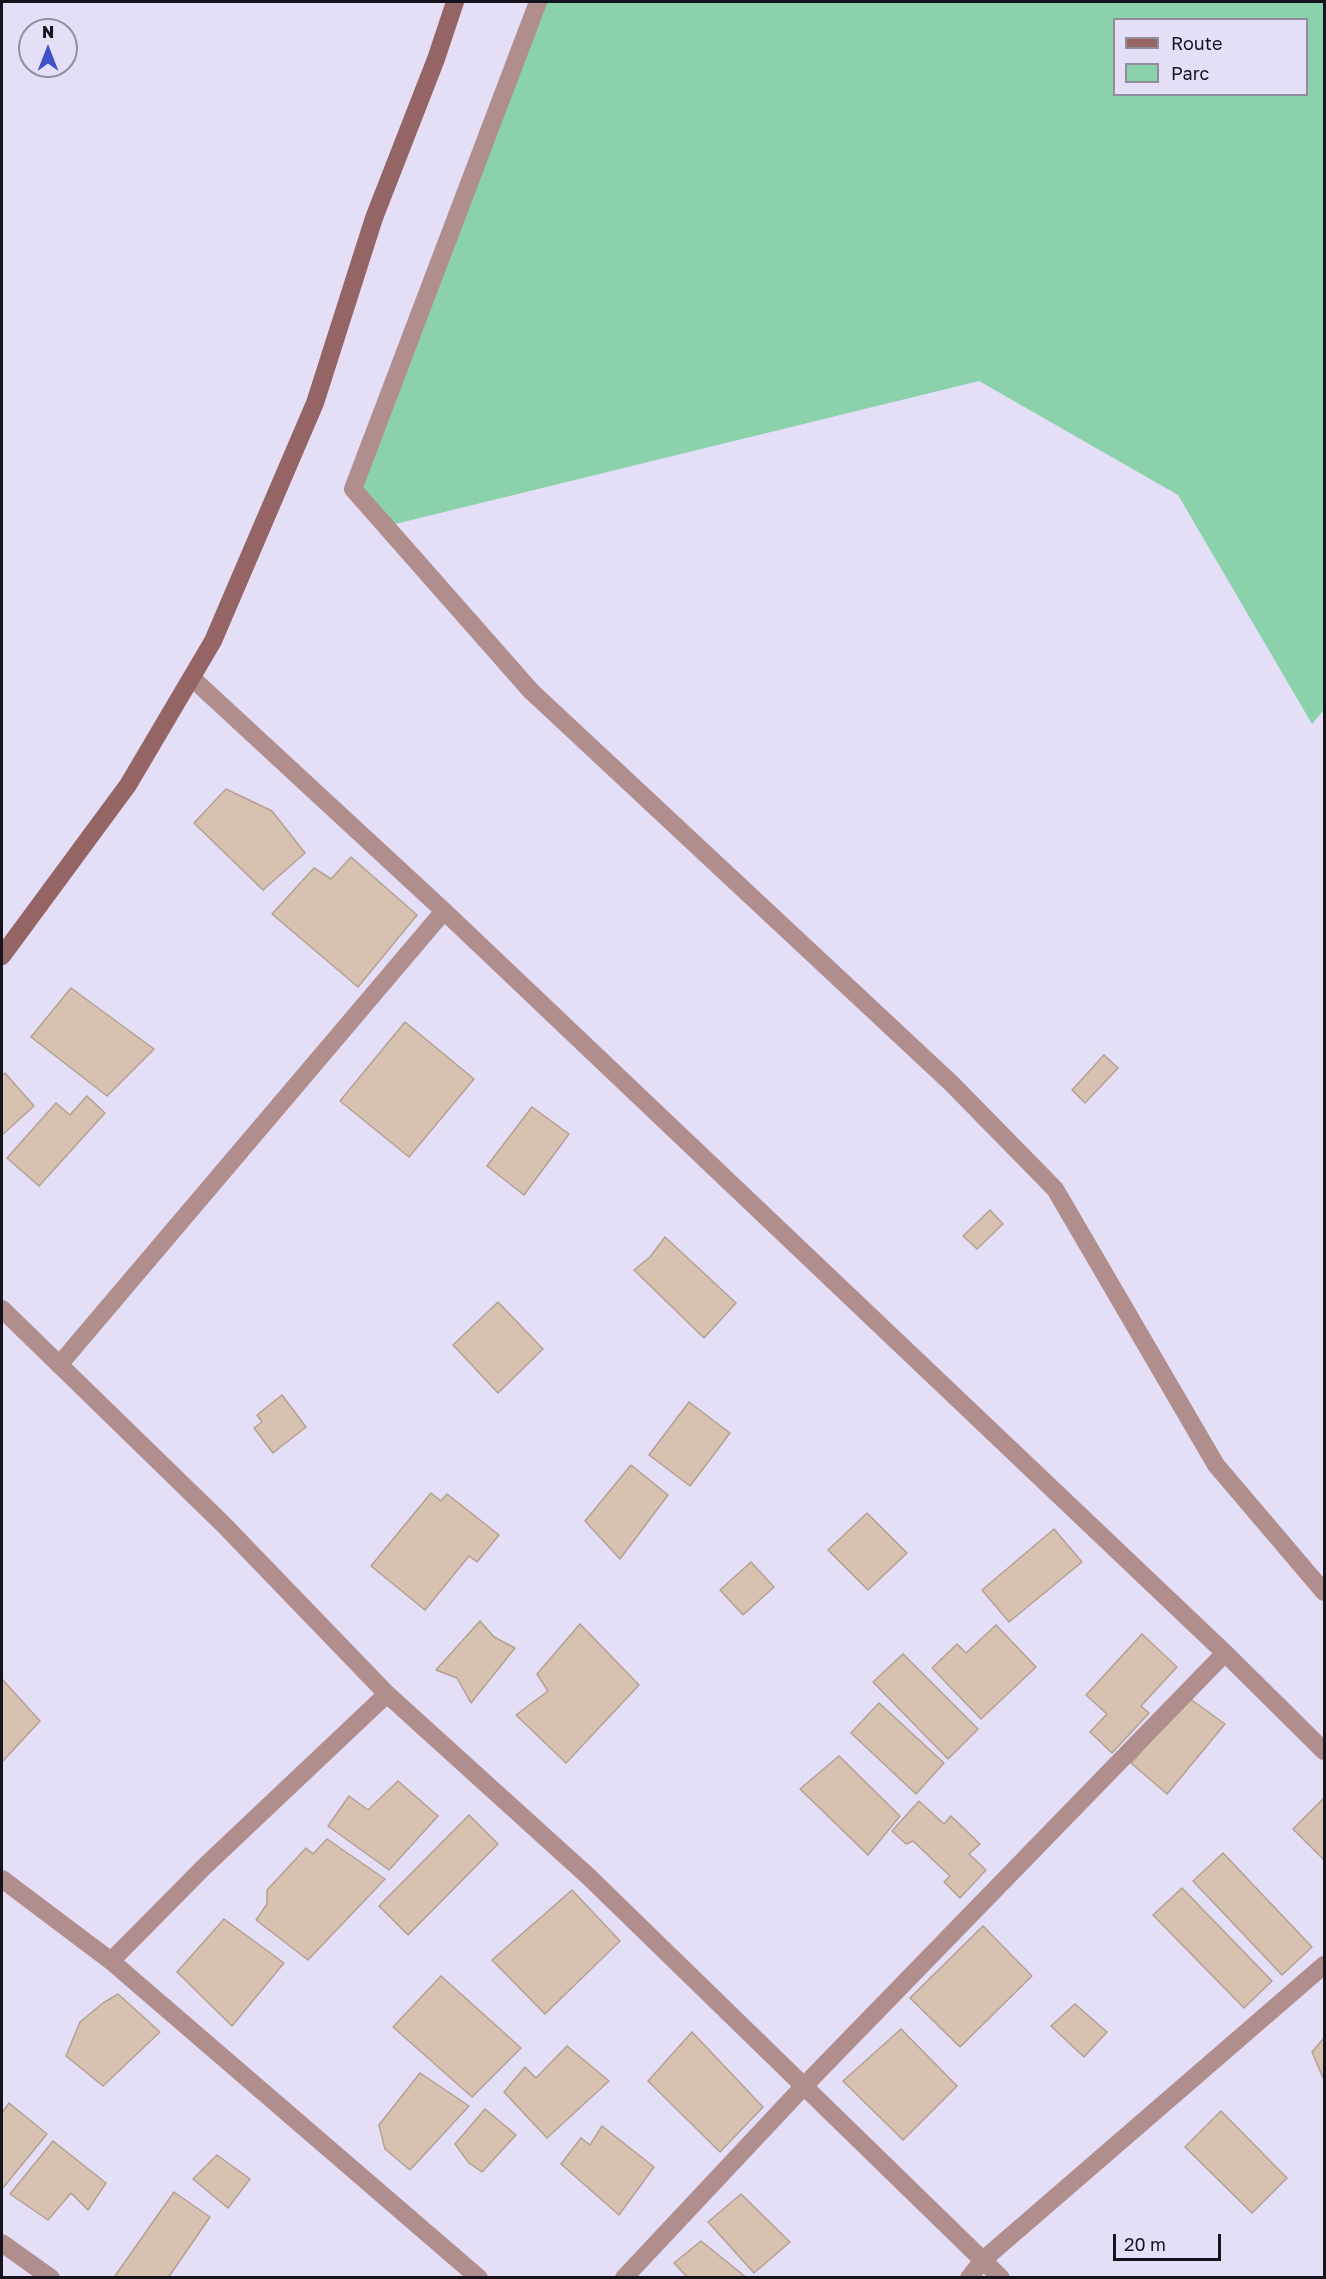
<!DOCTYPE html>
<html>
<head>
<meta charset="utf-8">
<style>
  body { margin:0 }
  #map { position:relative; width:1326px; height:2279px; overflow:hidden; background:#e4dff7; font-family:"Golos Text",sans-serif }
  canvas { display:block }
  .frame { position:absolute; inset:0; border:3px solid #15131b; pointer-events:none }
  .legend { position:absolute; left:1113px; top:18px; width:195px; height:78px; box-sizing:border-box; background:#e4dff7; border:2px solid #918d9f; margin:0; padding:8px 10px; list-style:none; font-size:18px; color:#15131b }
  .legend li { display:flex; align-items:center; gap:12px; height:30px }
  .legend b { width:30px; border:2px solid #918d9f }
  .north { position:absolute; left:18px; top:18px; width:60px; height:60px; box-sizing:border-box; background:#e4dff7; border:2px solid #918d9f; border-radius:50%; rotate:0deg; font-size:16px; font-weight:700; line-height:24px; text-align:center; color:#15131b }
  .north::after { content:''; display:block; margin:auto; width:21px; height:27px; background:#4152c6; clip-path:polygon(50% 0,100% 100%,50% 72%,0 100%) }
  .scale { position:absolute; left:1113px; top:2234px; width:108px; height:27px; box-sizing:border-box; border:3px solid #15131b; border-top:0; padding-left:8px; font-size:18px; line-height:21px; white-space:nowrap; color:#15131b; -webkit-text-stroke:4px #e4dff7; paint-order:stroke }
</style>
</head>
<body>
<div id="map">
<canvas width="1326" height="2279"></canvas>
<div class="frame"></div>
<ul class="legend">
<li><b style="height:8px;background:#956566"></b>Route</li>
<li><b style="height:16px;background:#8bd2ac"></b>Parc</li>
</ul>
<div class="north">N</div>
<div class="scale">20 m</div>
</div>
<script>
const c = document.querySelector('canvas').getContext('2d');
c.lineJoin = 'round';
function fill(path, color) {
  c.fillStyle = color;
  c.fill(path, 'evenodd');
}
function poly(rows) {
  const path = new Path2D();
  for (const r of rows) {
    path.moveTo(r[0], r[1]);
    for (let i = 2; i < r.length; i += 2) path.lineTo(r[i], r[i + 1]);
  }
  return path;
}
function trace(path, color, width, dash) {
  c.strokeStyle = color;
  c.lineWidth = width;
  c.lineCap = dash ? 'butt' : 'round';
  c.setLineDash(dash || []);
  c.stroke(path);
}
const green = poly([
  [535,2,1324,2,1324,710,1312,724,1178,495,979,381,387,526,353,489],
  [1114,20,1306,20,1306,94,1114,94]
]);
const building = poly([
  [226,789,272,811,305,853,263,890,194,823,226,789],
  [351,857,417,915,358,987,272,914,314,868,331,879,351,857],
  [71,988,154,1049,107,1096,31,1037,71,988],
  [405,1022,474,1079,409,1157,340,1101,405,1022],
  [1104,1055,1118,1068,1085,1103,1072,1090,1104,1055],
  [5,1073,34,1106,2,1135,2,1076,5,1073],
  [87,1096,105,1113,39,1186,7,1158,56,1103,70,1115,87,1096],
  [532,1107,569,1134,524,1195,487,1166,532,1107],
  [990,1210,1003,1224,977,1249,963,1236,990,1210],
  [665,1237,736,1303,704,1338,634,1270,650,1257,665,1237],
  [498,1302,543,1349,498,1393,453,1345,498,1302],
  [282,1395,306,1427,273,1453,254,1428,262,1422,257,1415,282,1395],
  [689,1402,730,1433,690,1486,649,1455,689,1402],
  [631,1465,668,1495,620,1559,585,1521,631,1465],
  [431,1493,441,1501,447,1494,499,1535,477,1562,469,1556,425,1610,371,1566,431,1493],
  [867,1513,907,1553,868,1590,828,1550,867,1513],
  [1054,1529,1082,1562,1009,1622,982,1590,1054,1529],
  [751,1562,774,1587,743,1615,720,1590,751,1562],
  [480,1621,494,1637,515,1648,471,1703,457,1678,436,1670,480,1621],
  [580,1624,639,1685,566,1763,516,1715,548,1691,537,1674,580,1624],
  [996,1625,1036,1667,981,1719,932,1668,957,1644,966,1653,996,1625],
  [1142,1634,1177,1667,1141,1706,1149,1713,1112,1753,1090,1732,1107,1714,1086,1695,1142,1634],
  [903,1654,978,1729,948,1759,873,1682,903,1654],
  [2,1679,40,1721,2,1762,2,1679],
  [1189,1698,1225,1724,1167,1794,1131,1763,1189,1698],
  [879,1703,944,1763,916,1794,851,1733,879,1703],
  [839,1756,900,1816,868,1855,800,1789,839,1756],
  [398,1781,438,1816,389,1870,328,1826,349,1796,368,1810,398,1781],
  [1324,1798,1324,1860,1293,1829,1324,1798],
  [919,1801,944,1824,951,1816,980,1844,969,1854,986,1870,960,1898,944,1882,950,1876,913,1841,906,1844,892,1831,919,1801],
  [469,1815,498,1844,408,1935,379,1906,469,1815],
  [327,1839,385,1879,308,1960,256,1920,267,1904,267,1890,306,1848,313,1854,327,1839],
  [1223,1853,1312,1947,1282,1975,1193,1881,1223,1853],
  [1182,1888,1272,1981,1244,2008,1153,1915,1182,1888],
  [572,1890,620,1941,545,2014,492,1960,572,1890],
  [224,1919,284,1963,232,2026,177,1972,224,1919],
  [983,1926,1032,1976,960,2047,910,1998,983,1926],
  [441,1976,521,2048,472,2097,393,2027,441,1976],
  [118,1994,160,2032,103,2086,66,2056,80,2022,103,2003,118,1994],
  [1075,2004,1107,2032,1084,2057,1051,2026,1075,2004],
  [901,2029,957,2086,903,2140,843,2081,901,2029],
  [692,2032,763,2107,720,2152,648,2081,692,2032],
  [1324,2038,1324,2080,1312,2052,1324,2038],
  [567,2046,609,2081,547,2138,504,2092,525,2067,536,2078,567,2046],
  [420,2073,469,2106,410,2170,385,2149,379,2125,420,2073],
  [9,2103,47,2134,2,2189,2,2113,9,2103],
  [485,2109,516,2135,482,2172,469,2163,455,2144,485,2109],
  [1221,2111,1287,2178,1252,2213,1185,2147,1221,2111],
  [602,2126,654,2167,619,2215,561,2164,581,2138,590,2145,602,2126],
  [53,2141,106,2183,88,2210,71,2193,48,2220,10,2194,53,2141],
  [217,2155,250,2179,228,2208,193,2179,217,2155],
  [174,2192,210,2217,168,2278,117,2278,115,2276,174,2192],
  [741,2194,790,2242,754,2273,708,2222,741,2194],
  [701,2241,747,2278,688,2278,674,2263,701,2241]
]);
const street = poly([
  [538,2,353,489,531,691,951,1083,1055,1189,1216,1465,1324,1592],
  [192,678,444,911,1225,1653,1324,1751],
  [2,1309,223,1524,387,1694,589,1877,1001,2278],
  [59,1365,444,911],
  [2,1879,111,1961,479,2278],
  [111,1961,205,1866,387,1694],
  [2,2243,51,2278],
  [624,2278,804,2086,1225,1653],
  [969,2278,983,2260,1324,1965]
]);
const secondary = poly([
  [2,956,128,785,213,641,315,403,374,218,436,59,455,2]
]);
fill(green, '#8bd2ac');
fill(building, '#d7c2b2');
trace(building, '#b4a091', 1.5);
trace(street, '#b08e8e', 18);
trace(secondary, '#956566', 18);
</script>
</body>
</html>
